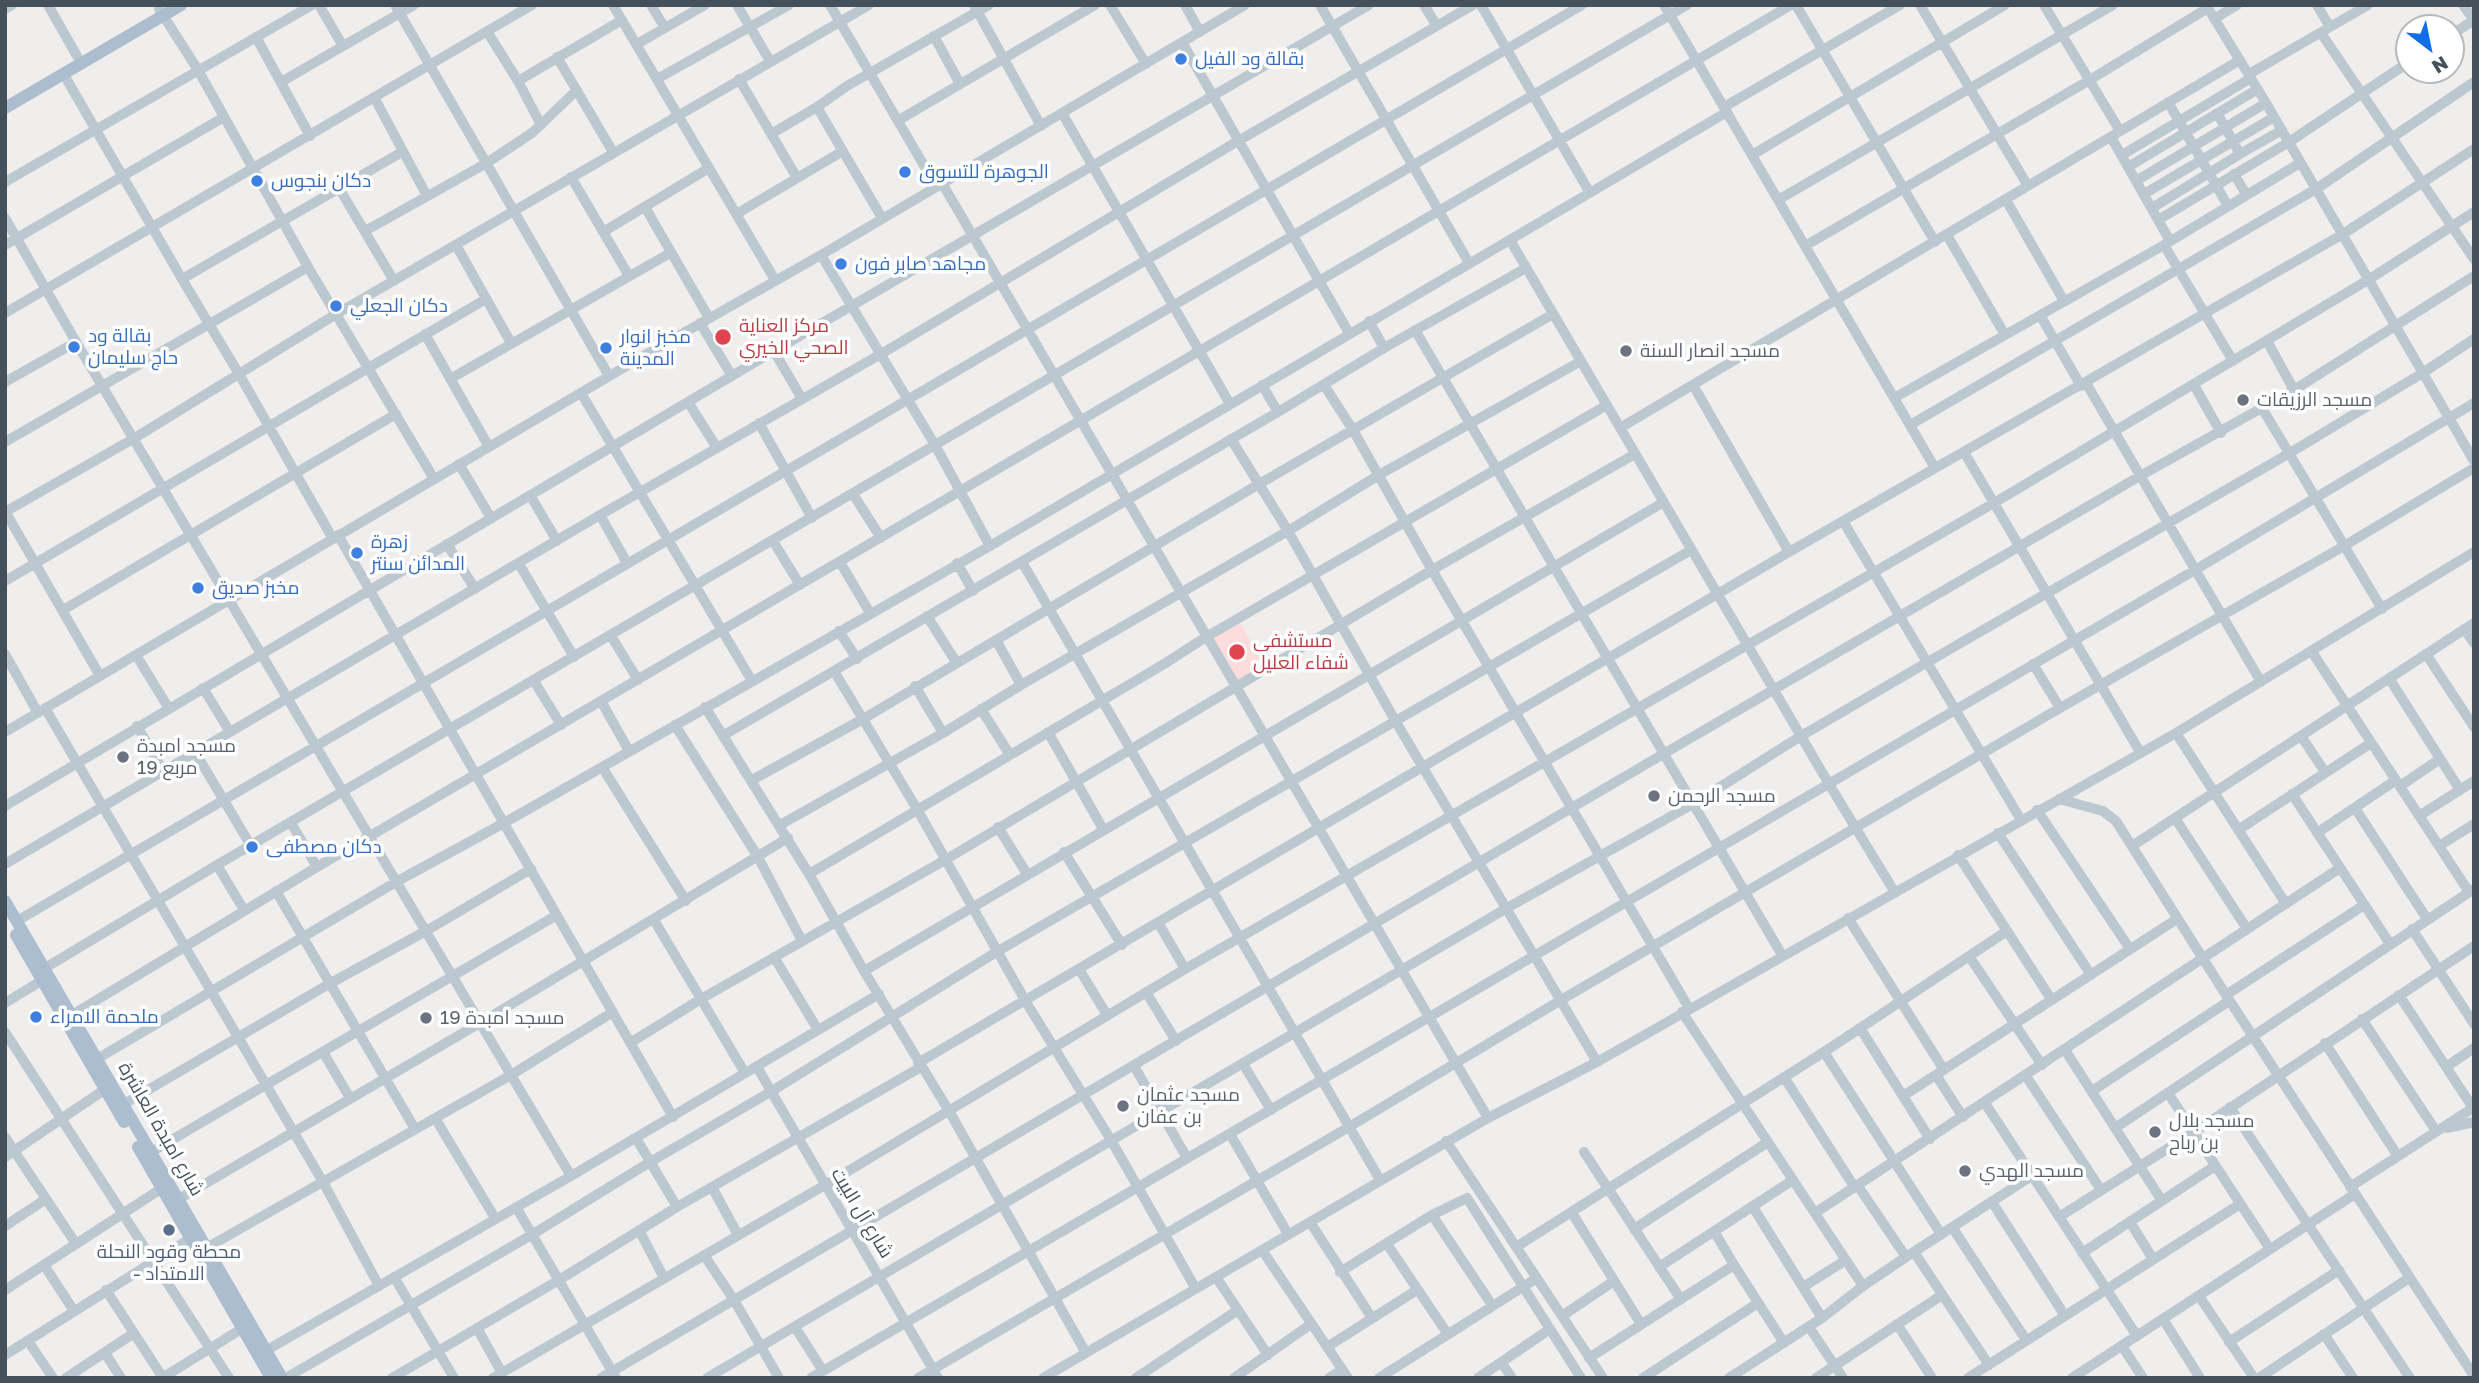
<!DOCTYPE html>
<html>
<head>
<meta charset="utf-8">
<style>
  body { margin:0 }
  #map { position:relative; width:2479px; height:1383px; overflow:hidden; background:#f0eded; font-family:"Golos Text",sans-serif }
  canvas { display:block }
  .frame { position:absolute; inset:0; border:7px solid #44515b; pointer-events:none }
  .north { position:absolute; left:2395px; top:14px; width:70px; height:70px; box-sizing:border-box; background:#fff; border:2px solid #b4b9bd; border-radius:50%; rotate:148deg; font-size:19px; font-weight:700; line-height:28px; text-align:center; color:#44515b }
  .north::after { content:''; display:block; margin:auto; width:24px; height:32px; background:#106fe7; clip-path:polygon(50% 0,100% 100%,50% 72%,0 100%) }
</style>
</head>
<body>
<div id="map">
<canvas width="2479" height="1383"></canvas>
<div class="frame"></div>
<div class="north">N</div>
</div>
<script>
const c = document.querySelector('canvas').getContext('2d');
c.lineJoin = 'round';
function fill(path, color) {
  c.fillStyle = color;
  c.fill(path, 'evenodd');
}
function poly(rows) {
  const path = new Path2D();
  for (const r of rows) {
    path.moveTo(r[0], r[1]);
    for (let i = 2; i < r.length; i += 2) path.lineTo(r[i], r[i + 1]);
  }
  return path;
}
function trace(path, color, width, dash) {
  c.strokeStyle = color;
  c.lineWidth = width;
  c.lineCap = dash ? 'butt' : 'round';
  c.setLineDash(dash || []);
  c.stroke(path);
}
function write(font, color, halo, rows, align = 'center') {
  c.font = font + ' "Golos Text",Cairo,sans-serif';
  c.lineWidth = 7;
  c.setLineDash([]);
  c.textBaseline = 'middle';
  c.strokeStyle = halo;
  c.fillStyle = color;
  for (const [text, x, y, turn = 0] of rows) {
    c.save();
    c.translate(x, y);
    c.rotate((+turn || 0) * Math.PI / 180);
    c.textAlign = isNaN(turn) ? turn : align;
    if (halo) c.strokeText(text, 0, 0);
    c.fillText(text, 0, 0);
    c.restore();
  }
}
const medical = poly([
  [1238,620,1266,666,1236,684,1208,638]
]);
const minor = poly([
  [48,5,77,56],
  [319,5,343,46],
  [395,5,609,376],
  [613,5,775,280],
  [651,5,665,28],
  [737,5,770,61],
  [830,5,936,186],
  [974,5,1041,126],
  [1110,5,1146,64],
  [1185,5,1200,32],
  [1320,5,1469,263],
  [1424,5,1437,26],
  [1481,5,1590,193],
  [1664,5,1935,468],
  [1796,5,1935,242],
  [1920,5,2028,186],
  [2044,5,2120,131],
  [2206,5,2266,103,2474,461],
  [2317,5,2330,27],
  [2463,5,2474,20],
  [5,9,12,5],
  [159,9,198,70,308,267,434,479],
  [2214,19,2237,5],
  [488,33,518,81,541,125],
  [2321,33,2474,259],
  [2451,35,2474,20],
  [934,36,960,84],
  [256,37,310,136],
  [1182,42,1349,333],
  [637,44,705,5],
  [557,57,613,152],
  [63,73,182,279,239,374,333,539],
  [2249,74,2368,5],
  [657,79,789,5],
  [739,79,797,178],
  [518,81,622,20],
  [281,82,414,5],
  [374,97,427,196],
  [2168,102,2228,206],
  [817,107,882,218],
  [1724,107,1900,5],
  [1062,113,1230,404],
  [2217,113,2240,154,2282,130],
  [899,120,1095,5],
  [771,134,817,107,847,86,989,5],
  [2111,137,2170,241],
  [1752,155,2005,5],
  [2122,155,2251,78],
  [2128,167,2258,89],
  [2234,174,2246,194],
  [571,177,629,276],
  [2136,181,2266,103],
  [5,182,312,5],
  [942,183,1488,1118,1597,1062,2176,733,2474,552],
  [339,188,394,281],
  [2144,194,2274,117],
  [1778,200,2113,5],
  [2006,200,2064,301],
  [645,207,709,318],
  [2152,208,2240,154],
  [738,213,843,151],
  [5,218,76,342,571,1176],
  [2158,220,2289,142,2409,62],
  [365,231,485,164,532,133,577,90],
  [603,232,709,168],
  [1947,235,2005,335],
  [1510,240,1829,784,1894,891],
  [5,245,224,117],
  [456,245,511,343],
  [2164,245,2233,361],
  [1805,246,2088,81,2208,8],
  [821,255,935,445,990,546],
  [182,279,402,152],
  [5,313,532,5],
  [2040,315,2081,386],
  [1369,321,1384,348],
  [700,323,732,376],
  [1415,330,1782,955],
  [425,334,489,447],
  [2267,341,2294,390],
  [774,351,802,399],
  [450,379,670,253],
  [5,382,76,342],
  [2086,383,2261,682],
  [1262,385,1278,412],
  [1324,385,1353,430,1432,570,1689,1008],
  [1693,385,1789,552],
  [2194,385,2221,433],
  [581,393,752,681],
  [1894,398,2164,245,2300,163],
  [688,402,717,448],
  [2262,408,2382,609],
  [759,423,812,518],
  [1910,425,2316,189,2474,82],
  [1620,428,2240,60],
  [1231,439,1288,531,1396,722,1597,1062],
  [5,442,308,267],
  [1964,452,2140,752],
  [459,464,491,518],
  [853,494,881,538],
  [530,495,557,541],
  [5,511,100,676],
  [5,512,133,439,338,313,869,5],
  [600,515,627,563],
  [1843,521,2021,820],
  [338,535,673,1117],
  [773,541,800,585],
  [447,544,475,589],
  [840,562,870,613],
  [1022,562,1380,1180],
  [957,563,973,591],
  [519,564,574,657],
  [5,581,486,299],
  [63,610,396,414],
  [927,616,956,662],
  [2464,629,2474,643],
  [839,631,857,659],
  [611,636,638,680],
  [996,640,1021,685],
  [2312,652,2469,892],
  [5,654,38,713],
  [2426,654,2474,727],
  [136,655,168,707],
  [2033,664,2060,708],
  [834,671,917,809,1026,1002,1111,1140,1196,1289],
  [2389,678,2460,790],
  [534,681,561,725],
  [915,686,943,733],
  [203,688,230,732],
  [601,701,629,751],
  [705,707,809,874,864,971,949,1111,1086,1353],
  [45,708,323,1182,379,1286],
  [981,709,1010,755],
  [675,725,758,857,802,941],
  [137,726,163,770],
  [5,732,657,348,821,255,1245,5],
  [1048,732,1103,829],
  [2176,733,2286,904],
  [724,735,1278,412,1384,348,1526,268],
  [2301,736,2325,772],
  [195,752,251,846],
  [602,767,686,901],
  [752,780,863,719,1259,484,1553,314],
  [2400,786,2440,759],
  [2292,794,2390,944],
  [2059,799,2103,811,2116,821,2226,995,2474,1376],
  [5,806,774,351,1369,5],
  [2355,808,2427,919],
  [2037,810,2130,949],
  [2419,816,2474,781],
  [2175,818,2247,929],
  [291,823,317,867],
  [780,825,943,733,1021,685,1288,531,1379,475,1581,361],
  [998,827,1027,874],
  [2238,830,2371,743],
  [1998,833,2091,975],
  [2317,833,2396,780],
  [2132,846,2474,623],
  [2439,846,2474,824],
  [1064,852,1122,945],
  [1958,855,2051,999],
  [5,864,600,515,881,354,1238,141,1473,5],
  [217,865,244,910],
  [809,874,1164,664,1206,637,1607,405],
  [276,891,415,1129],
  [1848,918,1944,1070],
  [654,920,745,1073],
  [17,921,1582,5],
  [1159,924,1185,969],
  [2412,929,2474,1024],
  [1969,956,2042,1065],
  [774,957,818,1030],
  [45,968,217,865,1687,5],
  [1079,969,1107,1015],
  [864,971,1664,502],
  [1146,992,1176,1041],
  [2226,995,2364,905],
  [5,1003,41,981],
  [1682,1012,1863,1286],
  [72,1015,317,867,1791,5],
  [2362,1019,2436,1131],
  [1860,1028,1930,1139],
  [5,1032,229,1378],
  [630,1043,701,999,945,860,1432,570,1635,454],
  [2325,1043,2397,1155],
  [2065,1050,2162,1201],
  [323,1052,350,1098],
  [1824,1052,1941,1234],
  [97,1059,396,882,504,823,990,546,1727,112],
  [918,1063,1789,552,2343,234,2474,149],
  [1243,1064,1271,1110],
  [1134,1066,1187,1158],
  [757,1067,938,1378],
  [2446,1067,2474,1048],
  [1936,1075,1963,1117],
  [2026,1076,2101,1190],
  [1784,1077,1855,1188],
  [2092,1091,2229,1001],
  [2168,1093,2270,1249],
  [1903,1096,2177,919],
  [1985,1103,2137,1336],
  [124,1104,329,984,426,931,531,869],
  [2230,1107,2410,1378],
  [435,1118,495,1218],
  [2115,1128,2474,889],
  [2447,1128,2474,1122],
  [1230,1134,1288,1234],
  [5,1137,76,1244],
  [636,1138,677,1207],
  [1446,1141,1603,1378],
  [151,1152,557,915],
  [1584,1152,1680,1298],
  [5,1157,104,1090],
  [1858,1186,1906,1257],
  [712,1187,738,1235],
  [2350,1187,2473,1108,2399,995],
  [179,1199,480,1023,788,838],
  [1992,1202,2065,1316],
  [516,1207,616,1378],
  [1753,1207,1822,1318],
  [1572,1213,1641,1324],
  [1815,1213,2340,868],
  [1432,1215,1492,1305],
  [2059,1217,2194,1132,2474,946],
  [1310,1222,1372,1318],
  [2130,1222,2153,1259],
  [5,1226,46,1199],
  [1952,1227,2026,1340],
  [1634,1229,1768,1142],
  [639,1230,664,1278],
  [1387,1244,1447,1333],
  [208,1247,511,1075,613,1012],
  [1516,1247,1824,1052,2007,931],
  [1262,1250,1348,1378],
  [1914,1252,1989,1365],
  [2082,1253,2215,1166],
  [704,1255,734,1300,779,1378],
  [44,1265,74,1311],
  [1734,1265,1784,1343],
  [1659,1267,1793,1180],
  [1340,1272,1432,1215,1467,1198,1581,1378],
  [394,1277,454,1378],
  [1216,1277,1268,1355],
  [1803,1287,1846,1260],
  [5,1290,167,1185],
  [106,1290,163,1378],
  [2199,1296,2254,1378],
  [1562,1316,1614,1281],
  [2163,1319,2200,1378],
  [1897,1324,1932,1378],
  [795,1327,823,1371],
  [1809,1327,1843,1378],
  [477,1328,502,1373],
  [2324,1334,2353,1378],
  [28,1341,53,1378],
  [2229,1342,2339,1270],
  [2122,1346,2143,1378],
  [1327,1347,1417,1290],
  [267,1350,571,1176,879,994],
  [105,1353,121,1378],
  [5,1355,191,1238],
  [1589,1358,1734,1265,1714,1231],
  [1501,1362,1512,1378],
  [66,1378,134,1333],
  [162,1378,243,1328],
  [286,1378,533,1234,650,1162,772,1091,998,951,1691,550],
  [392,1378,559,1280,677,1207,921,1067],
  [493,1378,825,1185,1185,969,1994,503,2368,280,2474,212],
  [601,1378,1665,753,2140,476,2294,390,2474,276],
  [707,1378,1507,908,1693,804,1801,736,1926,663,2288,454,2421,374,2474,339],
  [811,1378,2195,570,2474,403],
  [918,1378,1349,1127,1561,1000,2060,708,2344,546,2474,468],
  [1043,1378,1488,1118],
  [1136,1378,1238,1310],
  [1234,1378,1311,1324],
  [1329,1378,1342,1370],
  [1379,1378,1537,1278],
  [1478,1378,1550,1329],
  [1643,1378,1758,1303],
  [1729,1378,1822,1318,1863,1286,1906,1257,2033,1175],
  [1816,1378,1942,1295],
  [1968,1378,2240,1204],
  [2072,1378,2355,1194],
  [2259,1378,2409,1278]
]);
const major = poly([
  [5,108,181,5],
  [5,901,282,1378],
  [16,935,124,1122],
  [138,1147,271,1378]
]);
const markers = [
  [1181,59,7,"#3f7fe0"],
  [905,172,7,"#3f7fe0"],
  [257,181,7,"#3f7fe0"],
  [841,264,7,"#3f7fe0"],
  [336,306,7,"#3f7fe0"],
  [723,337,9,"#e0444e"],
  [74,347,7,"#3f7fe0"],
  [606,348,7,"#3f7fe0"],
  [1626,351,7,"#6b7280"],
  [2243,400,7,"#6b7280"],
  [357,553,7,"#3f7fe0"],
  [198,588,7,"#3f7fe0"],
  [1237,652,9,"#e0444e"],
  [123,757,7,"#6b7280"],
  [1654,796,7,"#6b7280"],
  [252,847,7,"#3f7fe0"],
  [36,1017,7,"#3f7fe0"],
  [426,1018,7,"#6b7280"],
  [1123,1106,7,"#6b7280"],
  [2155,1132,7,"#6b7280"],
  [1965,1171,7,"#6b7280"],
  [169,1230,7,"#5c6f8a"]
];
const shopNames = [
  ["بقالة ود الفيل",1195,59],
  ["الجوهرة للتسوق",919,172],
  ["دكان بنجوس",271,181],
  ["مجاهد صابر فون",855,264],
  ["دكان الجعلي",350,306],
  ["بقالة ود",88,336],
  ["حاج سليمان",88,358],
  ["مخبز انوار",620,337],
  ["المدينة",620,359],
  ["زهرة",371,542],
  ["المدائن سنتر",371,564],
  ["مخبز صديق",212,588],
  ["دكان مصطفى",266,847],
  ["ملحمة الامراء",50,1017]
];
const healthNames = [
  ["مركز العناية",739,326],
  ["الصحي الخيري",739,348],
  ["مستشفى",1253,641],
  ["شفاء العليل",1253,663]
];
const worshipNames = [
  ["مسجد انصار السنة",1640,351],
  ["مسجد الرزيقات",2257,400],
  ["مسجد امبدة",137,746],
  ["مربع 19",137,768],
  ["مسجد الرحمن",1668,796],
  ["مسجد امبدة 19",440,1018],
  ["مسجد عثمان",1137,1095],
  ["بن عفان",1137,1117],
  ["مسجد بلال",2169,1121],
  ["بن رباح",2169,1143],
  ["مسجد الهدي",1979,1171]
];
const streetNames = [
  ["شارع امبدة العاشرة",161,1129,60],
  ["شارع آل البيت",862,1213,59]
];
const serviceNames = [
  ["محطة وقود النحلة",169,1252],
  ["- الامتداد",169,1274]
];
fill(medical, '#fcdddb');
trace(minor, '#bcc8d0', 10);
trace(major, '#abbdce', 12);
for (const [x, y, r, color] of markers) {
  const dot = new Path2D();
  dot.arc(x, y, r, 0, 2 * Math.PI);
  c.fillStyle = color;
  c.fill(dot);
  trace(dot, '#fff', 2.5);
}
write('19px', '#366cbe', '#fff', shopNames, 'left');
write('19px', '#be3a42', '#fff', healthNames, 'left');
write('19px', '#5b616d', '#fff', worshipNames, 'left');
write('19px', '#44515b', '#fff', streetNames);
write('19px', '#4e5e75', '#fff', serviceNames);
</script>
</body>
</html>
